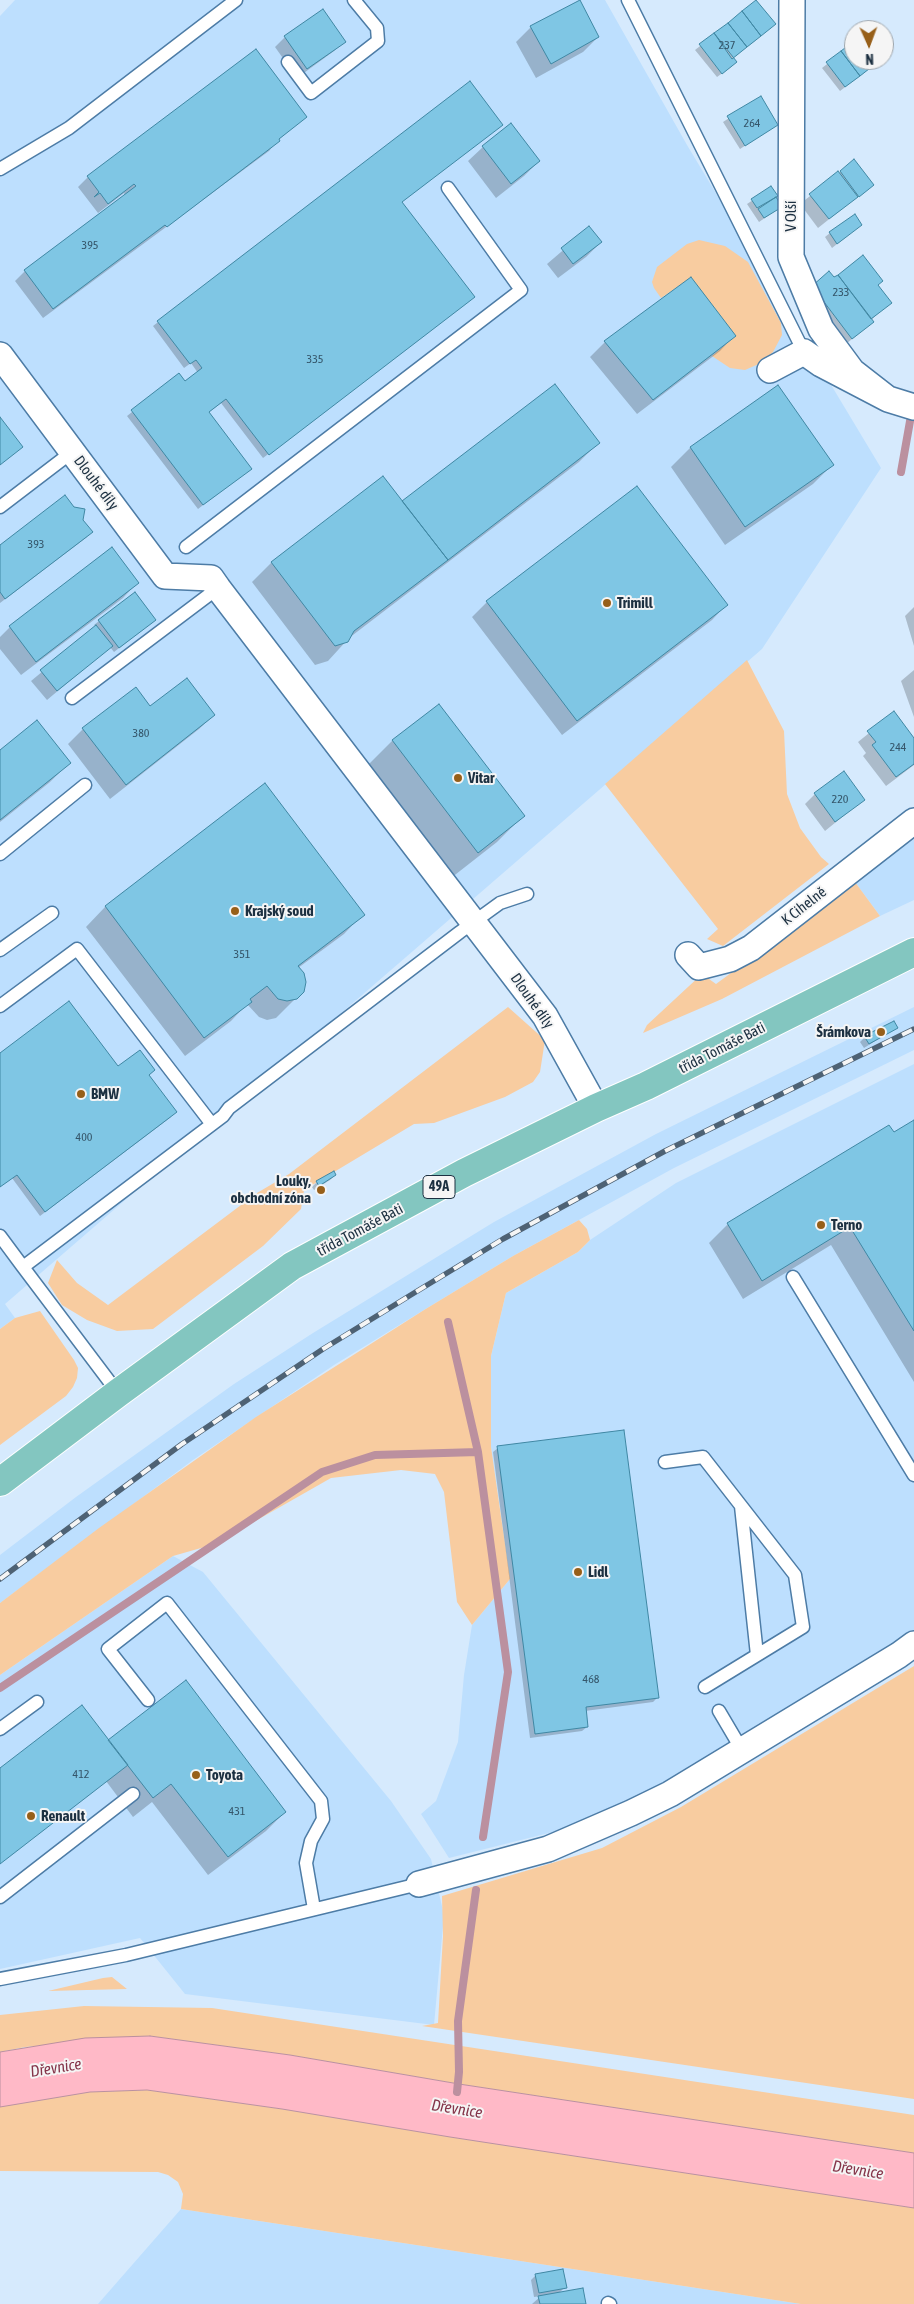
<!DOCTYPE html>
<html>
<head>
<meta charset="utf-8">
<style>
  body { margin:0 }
  #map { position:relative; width:914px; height:2304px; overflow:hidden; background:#d6eafd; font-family:"Asap Condensed",sans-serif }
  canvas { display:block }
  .north { position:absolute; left:844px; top:20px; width:50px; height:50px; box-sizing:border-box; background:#f5f5f5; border:1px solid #9ea6ad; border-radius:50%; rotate:178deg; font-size:14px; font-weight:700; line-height:20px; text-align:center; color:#1c3041 }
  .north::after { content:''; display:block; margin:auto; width:18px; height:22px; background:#975f19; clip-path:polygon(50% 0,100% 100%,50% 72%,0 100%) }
</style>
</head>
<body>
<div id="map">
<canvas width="914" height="2304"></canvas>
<div class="north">N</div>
</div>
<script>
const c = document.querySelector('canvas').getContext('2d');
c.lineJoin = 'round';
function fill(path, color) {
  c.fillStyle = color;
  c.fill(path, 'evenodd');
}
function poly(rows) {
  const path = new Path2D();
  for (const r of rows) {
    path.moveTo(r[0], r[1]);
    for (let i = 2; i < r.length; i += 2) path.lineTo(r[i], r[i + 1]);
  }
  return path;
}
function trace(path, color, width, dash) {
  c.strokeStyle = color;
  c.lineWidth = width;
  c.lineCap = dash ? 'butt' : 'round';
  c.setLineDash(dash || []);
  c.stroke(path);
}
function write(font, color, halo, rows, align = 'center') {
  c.font = font + ' "Asap Condensed",sans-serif';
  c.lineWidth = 4;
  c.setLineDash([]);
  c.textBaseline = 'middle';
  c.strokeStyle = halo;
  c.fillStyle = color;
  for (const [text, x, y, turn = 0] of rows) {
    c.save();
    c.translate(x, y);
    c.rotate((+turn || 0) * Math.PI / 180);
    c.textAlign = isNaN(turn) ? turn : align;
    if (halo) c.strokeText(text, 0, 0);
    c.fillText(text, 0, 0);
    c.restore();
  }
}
const built = poly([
  [15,0,605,0,687,145,881,468,762,649,5,1304,15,1318,0,1329,0,16],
  [914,839,914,900,880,916,855,882],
  [914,1007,914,1050,674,1168,513,1256,424,1310,334,1365,193,1460,0,1603,0,1555,76,1497,234,1384,313,1333,494,1222,656,1134],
  [914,1064,914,1633,672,1778,585,1824,449,1858,421,1814,436,1801,458,1742,464,1675,472,1625,510,1579,491,1447,491,1356,506,1293,578,1252,590,1240,676,1183],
  [173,1556,203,1572,391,1801,431,1859,444,1915,434,2025,185,1994,140,1938,0,1969,0,1675],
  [181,2209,801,2304,98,2304]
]);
const green = poly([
  [699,240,725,246,748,262,781,323,782,335,773,352,761,363,745,370,730,368,712,356,736,336,691,278,661,298,654,288,652,282,657,267,687,244],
  [747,660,784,731,787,794,800,828,821,857,829,864,723,946,707,939,718,929,605,784],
  [855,882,880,916,722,999,643,1033,647,1025,702,974,716,984],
  [508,1007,545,1040,540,1072,533,1082,505,1097,434,1123,414,1124,304,1190,301,1209,263,1246,153,1329,117,1331,87,1320,62,1305,48,1283,57,1260,77,1283,108,1305,257,1193,289,1174],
  [579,1220,587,1229,590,1240,578,1252,506,1293,491,1356,491,1447,510,1579,472,1625,457,1602,444,1492,435,1474,401,1470,331,1478,215,1544,173,1556,0,1675,0,1603,99,1528,256,1417,424,1310,513,1256],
  [40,1311,74,1360,78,1368,77,1378,73,1387,66,1396,0,1445,0,1329,15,1318],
  [914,1666,914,2099,422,2026,438,2023,443,1936,442,1896,602,1848,681,1807],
  [112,1977,127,1989,48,1991,103,1978],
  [84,2006,212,2008,914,2115,914,2153,459,2084,290,2055,150,2036,25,2047,0,2052,0,2015],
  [147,2090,282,2109,450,2137,914,2208,914,2304,801,2304,181,2209,183,2194,178,2182,168,2175,158,2172,0,2171,0,2107,90,2092]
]);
const water = poly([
  [150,2036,290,2055,459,2084,914,2153,914,2208,450,2137,282,2109,147,2090,90,2092,0,2107,0,2052,85,2038,150,2036]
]);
const shadow = poly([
  [727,25,755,41,731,59,731,67,717,77,695,50],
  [531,27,598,37,583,52,536,78,516,42],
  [285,37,344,41,334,51,297,78,275,47],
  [854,43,854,60,881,60,840,91,822,68],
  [470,83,401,202,469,301,263,458,221,403,208,413,245,473,198,509,127,416,179,375,185,383,198,373,191,363,184,368,153,326],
  [760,98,777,125,740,149,723,122],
  [305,117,278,140,269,151,43,318,15,281,25,271,125,195,124,193,98,213,78,187,88,177],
  [483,147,539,161,524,176,496,198,468,161],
  [854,161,872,185,818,228,800,204],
  [771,188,781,207,759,222,747,204],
  [861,225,832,248,825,237,830,233],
  [589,228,601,242,586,257,558,278,547,264],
  [877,285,890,302,871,320,872,322,862,331,841,348,803,296],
  [734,336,720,351,637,414,590,357,605,342],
  [778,387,833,464,813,484,725,545,671,467,690,448],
  [598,443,579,462,349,638,328,661,315,665,252,582,271,563,383,477,402,503],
  [636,488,726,605,712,620,562,735,472,617,487,602],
  [82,520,87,537,0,603,0,546],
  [112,549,137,583,123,598,21,675,0,649,0,637,10,627],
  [914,607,914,646,905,616],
  [99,621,150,624,114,652,110,647,47,700,31,681,96,627,94,625],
  [914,670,914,717,901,681],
  [439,706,523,816,497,842,451,878,366,767,392,741],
  [149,708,214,715,199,729,110,799,68,744,83,729],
  [894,713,914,740,914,765,886,786,863,756,866,753,858,742],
  [0,751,69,763,50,782,0,822],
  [264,785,363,914,344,934,298,968,296,998,276,1018,267,1020,259,1017,247,1004,231,1021,185,1056,86,927,105,907],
  [815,794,863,800,825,831,805,804],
  [896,1028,864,1048,860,1042,865,1037],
  [0,1054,118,1068,148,1076,171,1117,40,1216,12,1178,0,1187],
  [914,1121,914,1382,831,1245,743,1299,709,1243,728,1224],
  [333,1173,335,1175,330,1180,314,1190,312,1187,317,1182],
  [498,1448,658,1697,653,1702,585,1711,587,1727,582,1731,530,1738,493,1452],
  [108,1741,285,1812,266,1831,208,1875,152,1802,133,1817,106,1781,0,1863,0,1770],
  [536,2275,565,2287,558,2294,585,2304,532,2304,541,2296,534,2297,531,2280]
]);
const stream = poly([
  [901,472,912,410],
  [448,1322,478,1452,508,1672,483,1837],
  [0,1688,322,1472,375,1455,478,1452],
  [457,2092,459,2072,458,2021,476,1890]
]);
const building = poly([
  [580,0,599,37,551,64,530,26,580,0],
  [756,0,776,24,761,36,742,11,756,0],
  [323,9,346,42,307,69,284,36,323,9],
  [742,11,761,36,747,47,728,23,742,11],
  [728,23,747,47,732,59,714,33,728,23],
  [714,33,737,62,722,74,699,44,714,33],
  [884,40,892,51,884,58,884,40],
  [854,41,854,60,870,60,874,65,860,76,841,51,854,41],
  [256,49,307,117,279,139,280,141,167,227,165,225,53,309,24,270,136,186,134,184,108,204,100,193,94,197,99,192,87,176,256,49],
  [841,51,860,76,845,87,826,62,841,51],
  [470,81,503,125,402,202,475,297,269,455,226,399,209,412,252,469,203,505,131,410,179,373,185,381,202,368,196,360,190,364,157,321,470,81],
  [761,96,778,125,745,146,727,116,761,96],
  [511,123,540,161,511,184,482,146,511,123],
  [854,159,874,185,859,197,840,171,854,159],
  [838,171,858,197,829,219,809,194,838,171],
  [771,186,778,196,757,208,751,199,771,186],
  [776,197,782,207,764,218,758,209,776,197],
  [855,214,862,225,837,244,829,232,855,214],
  [589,226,602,242,573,264,561,248,589,226],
  [863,255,883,281,878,285,892,303,871,319,838,275,863,255],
  [829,271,834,277,838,275,874,322,852,339,812,286,829,271],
  [691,277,736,336,653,400,604,341,691,277],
  [555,384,600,443,448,560,402,501,555,384],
  [778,385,834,465,745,527,690,447,778,385],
  [0,417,23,447,0,465,0,417],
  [383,476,448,560,354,631,348,642,335,646,271,562,383,476],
  [637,486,728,605,577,721,486,601,637,486],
  [65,495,74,507,85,509,83,520,93,532,5,599,0,592,0,545,65,495],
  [112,547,139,583,36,662,9,626,112,547],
  [135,592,156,620,119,648,98,620,135,592],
  [96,625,113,646,57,691,40,670,96,625],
  [187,678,215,715,126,785,82,728,136,687,150,706,187,678],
  [439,704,525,816,478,853,392,740,439,704],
  [894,711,914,738,914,764,896,777,872,745,876,742,867,731,894,711],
  [37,720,71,763,0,820,0,750,37,720],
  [844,771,865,800,835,822,814,793,844,771],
  [265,783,365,915,298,966,304,973,306,982,304,992,297,999,287,1001,278,999,267,986,250,999,252,1002,204,1038,105,906,265,783],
  [69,1001,118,1066,140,1050,155,1070,149,1075,177,1112,45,1212,17,1175,0,1187,0,1053,69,1001],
  [894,1021,898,1028,869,1044,864,1036,894,1021],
  [914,1120,914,1331,850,1227,762,1281,727,1223,889,1125,894,1132,914,1120],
  [334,1171,336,1175,319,1186,316,1181,334,1171],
  [624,1430,659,1698,586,1707,588,1727,535,1734,497,1446,624,1430],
  [186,1680,286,1812,228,1857,171,1784,153,1798,108,1740,186,1680],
  [82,1705,128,1765,0,1864,0,1768,82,1705],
  [563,2269,567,2288,539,2293,535,2274,563,2269],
  [583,2288,586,2304,540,2304,538,2296,583,2288]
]);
const service = poly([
  [628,0,804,352],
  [288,62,311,93,378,41,377,28,354,0],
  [0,169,69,128,236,0],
  [0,507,72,452],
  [186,547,521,290,448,188],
  [72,698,218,588],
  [0,854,85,785],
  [0,950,52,913],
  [0,1006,77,949,211,1123],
  [0,1236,23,1267],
  [793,1277,914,1475],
  [118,1393,23,1267,223,1116,229,1108,460,932,500,903,527,894],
  [665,1462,703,1457,795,1575,803,1627,705,1687],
  [741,1506,757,1655],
  [148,1700,108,1649,167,1603,321,1801,323,1819,311,1841,306,1863,314,1909],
  [719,1711,742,1750],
  [0,1729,37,1702],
  [0,1897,133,1794],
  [0,1979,126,1955,419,1884],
  [608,2303,610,2304]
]);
const minor = poly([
  [792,0,791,257,821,329,852,371,888,399],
  [0,355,165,576,211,578,218,588,545,1016,596,1108],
  [770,370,804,352,821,364,888,399,914,407],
  [688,955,699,967,730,959,751,948,914,821],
  [419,1884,548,1849,631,1813,670,1794,899,1655,914,1644]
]);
const primary = poly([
  [0,1482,118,1393,292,1266,464,1173,596,1108,646,1086,914,952]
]);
const rail = poly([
  [0,1579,182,1444,323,1349,414,1293,503,1239,665,1151,914,1029]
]);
const markers = [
  [607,603,5,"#975f19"],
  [458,778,5,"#975f19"],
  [235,911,5,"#975f19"],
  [881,1032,5,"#975f19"],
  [81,1094,5,"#975f19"],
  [321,1190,5,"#975f19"],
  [821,1225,5,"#975f19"],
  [578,1572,5,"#975f19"],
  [196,1775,5,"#975f19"],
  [31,1816,5,"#975f19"]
];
const numberNames = [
  ["237",727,45],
  ["264",752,123],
  ["395",90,245],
  ["233",841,292],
  ["335",315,359],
  ["393",36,544],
  ["380",141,733],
  ["244",898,747],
  ["220",840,799],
  ["351",242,954],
  ["400",84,1137],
  ["468",591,1679],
  ["412",81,1774],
  ["431",237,1811]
];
const shields = [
  [439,1187,32]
];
const shieldNames = [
  ["49A",439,1187]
];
const streetNames = [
  ["V Olší",791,216,-90],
  ["Dlouhé díly",96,483,53],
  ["K Cihelně",804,906,-38],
  ["Dlouhé díly",532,1001,55],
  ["třída Tomáše Bati",722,1048,-27],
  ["třída Tomáše Bati",360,1230,-28]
];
const poiNames = [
  ["Trimill",617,603],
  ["Vitar",468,778],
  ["Krajský soud",245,911],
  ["Šrámkova",871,1032,"right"],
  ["BMW",91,1094],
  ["Louky,",311,1181,"right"],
  ["obchodní zóna",311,1198,"right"],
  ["Terno",831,1225],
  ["Lidl",588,1572],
  ["Toyota",206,1775],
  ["Renault",41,1816]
];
const waterNames = [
  ["Dřevnice",56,2068,-9],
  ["Dřevnice",457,2109,9],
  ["Dřevnice",858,2170,9]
];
fill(built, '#bddffe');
fill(green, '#f8cca0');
fill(water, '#ffb9c7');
trace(water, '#bb909f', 1);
fill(shadow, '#0003');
trace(stream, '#bb909f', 8);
fill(building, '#7fc6e4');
trace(building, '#4088a4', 1);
trace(service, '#4d7ca6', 15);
trace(minor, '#4d7ca6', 28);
trace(primary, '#fff', 30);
trace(service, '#fff', 12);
trace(minor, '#fff', 25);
trace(primary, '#83c6c0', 28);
trace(rail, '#4e6274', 5.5);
trace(rail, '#f5f5f5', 4, [11]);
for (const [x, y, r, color] of markers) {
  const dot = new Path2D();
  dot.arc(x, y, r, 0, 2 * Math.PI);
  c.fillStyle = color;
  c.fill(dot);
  trace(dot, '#f5f5f5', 2);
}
write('12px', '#35566a', null, numberNames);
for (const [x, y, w] of shields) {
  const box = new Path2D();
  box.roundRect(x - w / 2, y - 11.5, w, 23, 4);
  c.fillStyle = '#f5f5f5';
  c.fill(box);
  trace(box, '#1c3041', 1);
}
write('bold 14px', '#1c3041', null, shieldNames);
write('15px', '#1c3041', '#f5f5f5', streetNames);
write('bold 15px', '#1c3041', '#f5f5f5', poiNames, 'left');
write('italic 16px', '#85354a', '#f5f5f5', waterNames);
</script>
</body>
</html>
